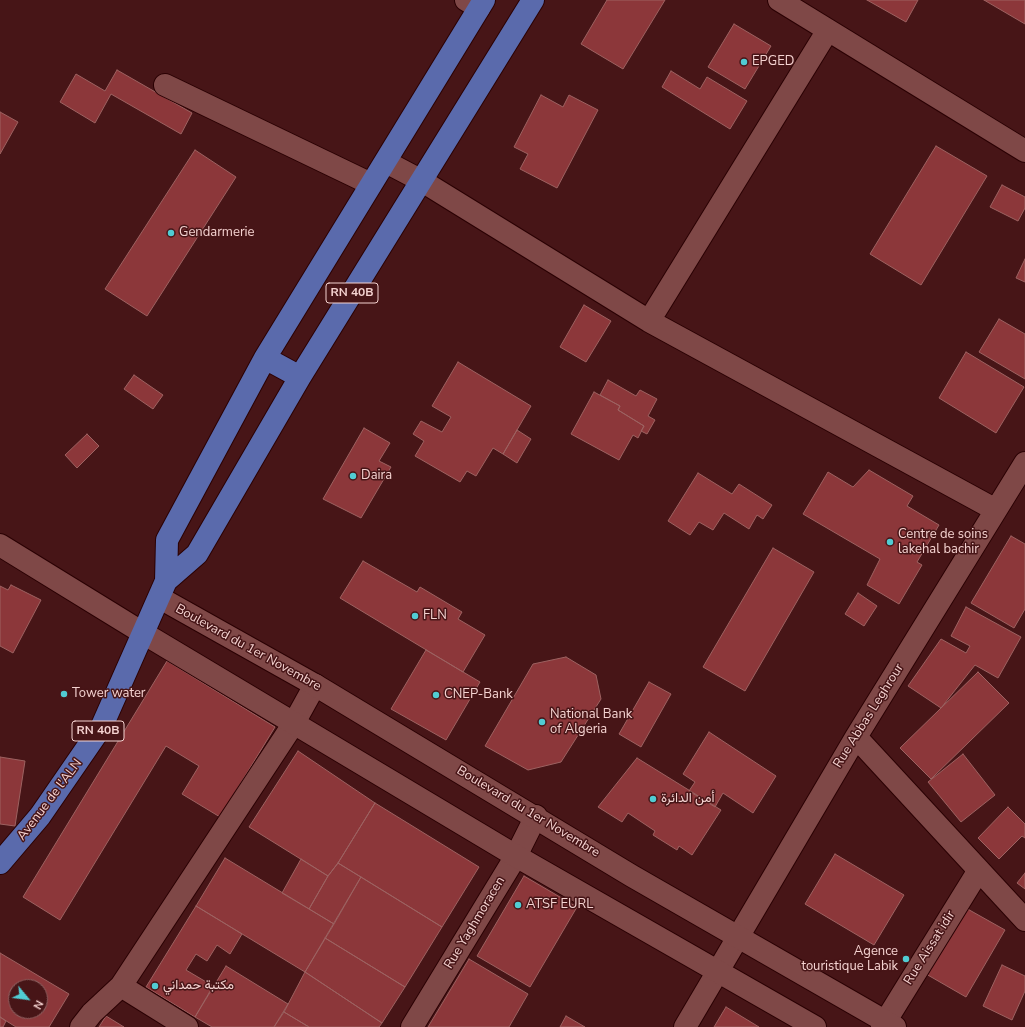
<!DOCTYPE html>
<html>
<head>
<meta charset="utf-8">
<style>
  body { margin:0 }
  #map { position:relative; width:1025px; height:1027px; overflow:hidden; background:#471517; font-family:"Nunito Sans",sans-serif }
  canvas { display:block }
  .north { position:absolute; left:8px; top:979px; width:40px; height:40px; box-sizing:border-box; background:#471517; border:1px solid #8d6161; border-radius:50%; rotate:119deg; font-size:11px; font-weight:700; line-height:16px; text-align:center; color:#f5d3d1 }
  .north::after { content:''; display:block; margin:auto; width:14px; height:18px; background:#51ccd3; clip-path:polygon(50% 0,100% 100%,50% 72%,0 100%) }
</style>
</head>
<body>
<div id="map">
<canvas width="1025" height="1027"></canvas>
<div class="north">N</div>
</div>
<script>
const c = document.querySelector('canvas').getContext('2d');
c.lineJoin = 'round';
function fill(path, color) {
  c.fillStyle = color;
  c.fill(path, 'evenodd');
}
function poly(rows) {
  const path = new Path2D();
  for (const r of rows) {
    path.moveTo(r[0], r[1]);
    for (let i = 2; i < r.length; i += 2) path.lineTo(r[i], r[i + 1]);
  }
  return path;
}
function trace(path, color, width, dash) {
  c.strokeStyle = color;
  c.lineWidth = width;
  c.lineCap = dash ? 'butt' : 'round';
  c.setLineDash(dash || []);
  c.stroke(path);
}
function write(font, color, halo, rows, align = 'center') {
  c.font = font + ' "Nunito Sans",Vazirmatn,sans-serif';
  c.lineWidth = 3;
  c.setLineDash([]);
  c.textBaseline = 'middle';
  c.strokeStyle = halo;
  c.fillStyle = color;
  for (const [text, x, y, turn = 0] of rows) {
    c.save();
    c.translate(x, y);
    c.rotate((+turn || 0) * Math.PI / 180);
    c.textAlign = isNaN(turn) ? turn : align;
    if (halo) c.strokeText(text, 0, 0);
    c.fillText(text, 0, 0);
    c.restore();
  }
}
const building = poly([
  [607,0,665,0,623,69,581,44,607,0],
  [867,0,918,0,906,22,867,0],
  [984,0,1025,0,1025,24,984,0],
  [734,24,771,46,745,89,708,67,734,24],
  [117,70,192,113,181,134,111,94,95,123,60,102,76,74,105,91,117,70],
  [671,71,700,89,707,77,747,101,730,129,662,87,671,71],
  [541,95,563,107,569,95,598,110,557,188,520,169,528,154,514,147,541,95],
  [0,112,18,122,0,154,0,112],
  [936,146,987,176,921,285,870,254,936,146],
  [195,150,236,177,147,316,105,289,195,150],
  [1002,185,1025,197,1025,208,1018,221,990,207,1002,185],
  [1025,259,1025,282,1016,278,1025,259],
  [584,305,611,321,586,362,560,347,584,305],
  [999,319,1025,334,1025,379,979,352,999,319],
  [966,352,1024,387,996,433,939,398,966,352],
  [458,362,531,406,503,454,493,448,476,476,467,471,460,482,415,456,424,441,413,434,421,421,442,432,451,417,432,406,458,362],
  [134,375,163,395,153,409,124,389,134,375],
  [608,380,636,396,640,390,657,399,648,416,655,420,647,434,641,431,644,426,618,410,620,406,600,395,608,380],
  [594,392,620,406,618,410,644,426,638,438,633,435,619,460,571,434,594,392],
  [364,428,390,443,379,461,391,467,361,518,323,499,364,428],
  [517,430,531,439,517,463,503,454,517,430],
  [87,434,99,446,77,468,65,455,87,434],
  [869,470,913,496,907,506,939,525,917,562,922,565,899,604,867,585,880,559,803,514,828,472,853,487,869,470],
  [698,473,732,494,739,484,772,505,763,519,757,515,749,529,724,513,713,530,699,522,690,535,668,521,698,473],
  [1011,536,1025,544,1025,609,1014,628,971,603,1011,536],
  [773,548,814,572,745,691,703,667,773,548],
  [363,561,417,592,420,587,462,612,458,619,485,635,463,672,340,598,363,561],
  [11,585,41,600,13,653,0,646,0,586,8,590,11,585],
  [858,593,877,606,864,626,845,614,858,593],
  [966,607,1021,637,998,678,975,665,941,708,908,686,941,639,966,653,970,646,951,636,966,607],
  [426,650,480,682,446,740,391,709,426,650],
  [566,657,596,675,601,699,561,762,528,770,485,746,533,664,566,657],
  [167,661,275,727,220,817,182,794,199,766,166,746,60,920,23,897,167,661],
  [978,672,1009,703,931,779,900,748,978,672],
  [649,682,671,694,641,747,619,734,649,682],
  [709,732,776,776,753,813,723,793,715,807,689,791,695,782,683,774,709,732],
  [298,751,375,803,338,863,328,876,249,827,298,751],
  [963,754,995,795,961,822,928,782,963,754],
  [0,757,25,761,15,826,0,824,0,757],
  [637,758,721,810,692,855,679,846,677,850,653,835,655,831,628,813,622,822,598,807,637,758],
  [375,803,479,867,442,927,338,863,375,803],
  [1008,807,1025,824,1025,838,1022,836,999,859,978,838,1008,807],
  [835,854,904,895,874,945,805,904,835,854],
  [225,858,334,924,305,972,196,906,225,858],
  [301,859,328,876,309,909,282,893,301,859],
  [338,863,361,877,334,924,309,909,328,876,338,863],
  [1025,873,1025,889,1017,883,1025,873],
  [524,876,577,907,530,987,477,956,524,876],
  [361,877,442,927,405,987,325,938,361,877],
  [196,906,242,934,230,954,217,945,207,961,196,954,186,970,213,986,195,1017,146,987,196,906],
  [964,907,1005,930,966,997,926,974,964,907],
  [325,938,405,987,382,1023,305,972,325,938],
  [0,953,69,994,49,1027,16,1027,0,1017,0,953],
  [16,987,40,987,40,1011,16,1011,16,987],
  [469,959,528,994,509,1027,428,1027,469,959],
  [1002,965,1025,976,1025,991,1012,1020,983,1006,1002,965],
  [226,966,288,1004,274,1027,212,1027,195,1017,226,966],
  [305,972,382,1023,379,1027,309,1027,284,1012,305,972],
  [726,1007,759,1027,714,1027,726,1007],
  [284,1012,309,1027,274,1027,284,1012],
  [106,1016,124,1027,99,1027,106,1016],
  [566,1016,585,1027,560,1027,566,1016],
  [0,1017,6,1021,3,1027,0,1027,0,1017]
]);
const street = poly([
  [466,0,479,8],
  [779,0,1025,151],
  [165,85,371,184],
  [386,162,422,181,649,321,996,510],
  [649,321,828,30],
  [0,545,143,633],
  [856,737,1025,920],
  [121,986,187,1027],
  [81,1027,92,1013,121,986,294,723,315,685],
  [412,1027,516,856,536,816],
  [685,1027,856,737,1025,463],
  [882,1027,979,870]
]);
const secondary = poly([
  [160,598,315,685,632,876,895,1027],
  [143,633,516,856,815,1027]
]);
const primary = poly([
  [265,358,300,377],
  [166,581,197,554,300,377,533,0],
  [0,863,40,816,102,726,166,581,167,540,265,358,484,0]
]);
const markers = [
  [744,62,4,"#51ccd3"],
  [171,233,4,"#51ccd3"],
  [353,476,4,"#51ccd3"],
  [890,542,4,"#51ccd3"],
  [415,616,4,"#51ccd3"],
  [64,694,4,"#51ccd3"],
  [436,695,4,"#51ccd3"],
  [542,722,4,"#51ccd3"],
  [653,799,4,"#51ccd3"],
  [518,905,4,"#51ccd3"],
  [906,959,4,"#51ccd3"],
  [155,986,4,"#51ccd3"]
];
const shields = [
  [352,293,52],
  [98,731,52]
];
const shieldNames = [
  ["RN 40B",352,293],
  ["RN 40B",98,731]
];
const poiNames = [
  ["EPGED",752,62],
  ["Gendarmerie",179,233],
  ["Daira",361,476],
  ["Centre de soins",898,535],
  ["lakehal bachir",898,550],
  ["FLN",423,616],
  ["Tower water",72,694],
  ["CNEP-Bank",444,695],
  ["National Bank",550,715],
  ["of Algeria",550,730],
  ["أمن الدائرة",661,799],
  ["ATSF EURL",526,905],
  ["Agence",898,952,"right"],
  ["touristique Labik",898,967,"right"],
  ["مكتبة حمداني",163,986]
];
const streetNames = [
  ["Boulevard du 1er Novembre",248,648,29],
  ["Rue Abbas Leghrour",869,716,-58],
  ["Avenue de l'ALN",50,800,-53],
  ["Boulevard du 1er Novembre",528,812,31],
  ["Rue Yaghmoracen",475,923,-59],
  ["Rue Aissat idir",930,948,-58]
];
fill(building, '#8c373a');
trace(building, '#9d6261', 1);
trace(street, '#2a0003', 24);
trace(secondary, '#2a0003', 24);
trace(primary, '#2a0003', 24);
trace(street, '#7f4847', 22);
trace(secondary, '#7f4847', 22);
trace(primary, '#5a6aac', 22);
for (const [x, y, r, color] of markers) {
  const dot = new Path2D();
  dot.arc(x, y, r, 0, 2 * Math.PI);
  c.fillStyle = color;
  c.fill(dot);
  trace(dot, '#471517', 1.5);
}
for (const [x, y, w] of shields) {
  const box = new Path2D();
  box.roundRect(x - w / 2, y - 10, w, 20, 3);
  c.fillStyle = '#471517';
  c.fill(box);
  trace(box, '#f5d3d1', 1);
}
write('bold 12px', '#f5d3d1', null, shieldNames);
write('13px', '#f5d3d1', '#471517', poiNames, 'left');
write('13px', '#f5d3d1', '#471517', streetNames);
</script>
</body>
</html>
